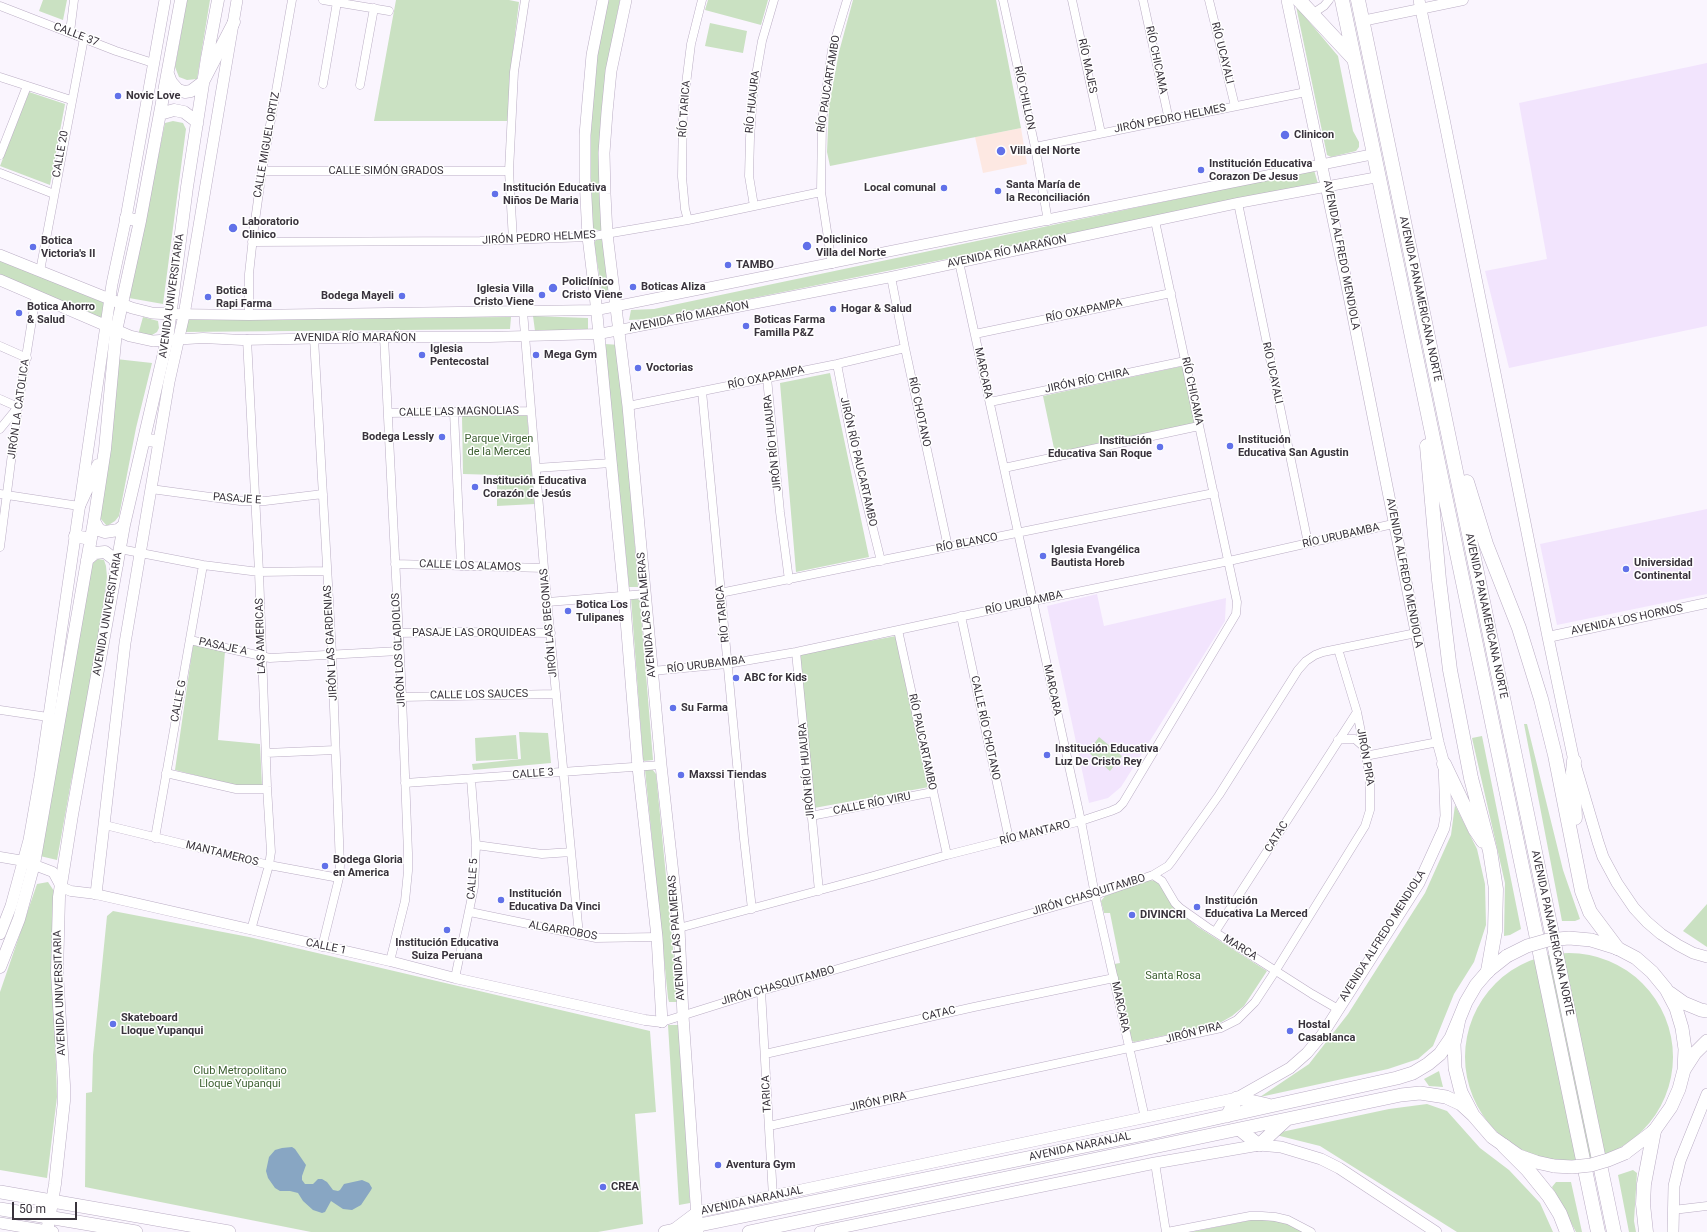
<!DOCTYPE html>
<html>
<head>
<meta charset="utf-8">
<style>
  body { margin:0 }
  #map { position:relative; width:1707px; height:1232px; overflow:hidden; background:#faf5fe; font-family:Roboto,sans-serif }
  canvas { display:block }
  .scale { position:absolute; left:12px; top:1202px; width:65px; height:18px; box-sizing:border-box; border:2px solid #39333c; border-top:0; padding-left:5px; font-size:12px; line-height:14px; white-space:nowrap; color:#39333c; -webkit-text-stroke:3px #fff; paint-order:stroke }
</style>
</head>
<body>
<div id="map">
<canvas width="1707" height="1232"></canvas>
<div class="scale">50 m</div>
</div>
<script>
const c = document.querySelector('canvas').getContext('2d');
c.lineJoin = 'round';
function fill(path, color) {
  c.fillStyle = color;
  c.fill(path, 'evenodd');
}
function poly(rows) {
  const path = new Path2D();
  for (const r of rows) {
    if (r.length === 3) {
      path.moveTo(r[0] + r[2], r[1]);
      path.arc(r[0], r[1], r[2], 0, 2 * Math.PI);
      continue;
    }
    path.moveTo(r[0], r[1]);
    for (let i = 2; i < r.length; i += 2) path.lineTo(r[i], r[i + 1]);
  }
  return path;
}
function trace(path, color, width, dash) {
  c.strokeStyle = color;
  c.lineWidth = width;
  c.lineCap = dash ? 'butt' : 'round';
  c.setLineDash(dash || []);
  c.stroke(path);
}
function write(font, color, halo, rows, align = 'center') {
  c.font = font + ' Roboto,sans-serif';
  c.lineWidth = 3;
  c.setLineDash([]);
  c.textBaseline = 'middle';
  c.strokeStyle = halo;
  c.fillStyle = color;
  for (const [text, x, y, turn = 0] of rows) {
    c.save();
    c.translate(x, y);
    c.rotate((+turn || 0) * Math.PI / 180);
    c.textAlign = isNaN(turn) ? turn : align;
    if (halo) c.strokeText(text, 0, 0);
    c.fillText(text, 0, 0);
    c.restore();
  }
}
const built = poly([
  [1707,63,1707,326,1509,368,1485,271,1547,259,1519,103],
  [1707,509,1707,594,1557,625,1540,544],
  [1097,594,1104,626,1226,598,1225,621,1121,787,1108,798,1089,803,1047,606]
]);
const medical = poly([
  [1021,128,1027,164,983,173,975,137]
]);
const green = poly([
  [43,0,67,0,63,20,39,11],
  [187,0,210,0,197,79,187,80,179,77,175,67],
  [396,0,509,0,519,2,512,59,508,121,374,121],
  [607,0,620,0,607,68,604,226,601,231,594,229,592,226,590,156,592,106,599,41],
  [708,0,768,0,761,25,705,10],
  [853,0,996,0,1021,128,830,166,827,152,829,106,839,52],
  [1296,6,1338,56,1353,131,1359,142,1359,147,1356,151,1331,157,1327,155],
  [710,23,747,31,743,53,705,46],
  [29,92,65,104,50,185,0,166],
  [173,121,183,123,186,129,163,304,129,298,165,123],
  [1314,170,1318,184,649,319,629,320,631,310,654,309],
  [601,239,604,240,611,290,602,292,594,243,596,240],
  [0,260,112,306,109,321,0,275],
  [533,316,588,318,588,329,535,331],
  [143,317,158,321,159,328,157,332,152,335,138,335],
  [511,317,510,329,183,332,184,319],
  [605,344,620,345,638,587,629,587],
  [116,359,152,363,136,428,119,516,115,521,107,526,100,518],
  [1183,366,1195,423,1055,453,1043,396],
  [830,373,869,557,796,572,780,383],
  [527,415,535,504,497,506,497,475,463,474,462,416],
  [98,559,104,560,106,566,107,577,91,693,71,782,57,860,40,856,91,565],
  [631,598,637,598,640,601,653,760,644,761,643,759],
  [896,636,929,787,814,808,800,654],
  [193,645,225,651,218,740,260,744,262,786,237,786,175,770],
  [1524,724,1527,724,1563,870,1580,919,1575,921,1562,921],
  [519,732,548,733,551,763,473,770,472,764,521,759],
  [516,735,518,759,476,761,475,738],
  [1482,736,1521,929,1510,935,1504,936,1505,883,1472,738],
  [1099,737,1122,756,1110,771,1088,752],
  [652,769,656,774,678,999,677,1002,669,1002,668,998,645,770],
  [1455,805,1477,849,1485,884,1486,925,1474,962,1454,994,1433,1046,1418,1059,1388,1069,1260,1097,1309,1064,1348,1014,1425,893,1451,835],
  [1149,880,1156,881,1161,885,1173,906,1181,913,1198,927,1267,971,1244,1006,1232,1016,1218,1024,1134,1042,1131,1040,1114,964,1120,963,1110,913,1104,913,1101,901,1105,896],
  [48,882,54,891,52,934,57,1097,47,1178,0,1170,0,992,37,884],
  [1707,904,1707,947,1683,931],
  [113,911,249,937,650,1031,656,1112,635,1114,643,1224,598,1232,311,1232,85,1187,86,1093,92,1092,93,1055,107,916],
  [1569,1057,104],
  [668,1025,680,1025,690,1203,679,1205],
  [1439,1071,1443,1087,1429,1086,1424,1079],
  [1427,1104,1447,1111,1480,1148,1509,1170,1540,1203,1553,1232,1457,1232,1320,1146,1272,1134,1389,1109],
  [1633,1170,1637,1173,1634,1221,1636,1232,1629,1232,1618,1175],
  [1556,1182,1571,1182,1582,1232,1576,1232,1552,1187],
  [1256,1219,1272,1220,1285,1223,1303,1232,1191,1232]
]);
const water = poly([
  [292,1147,295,1149,306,1165,302,1176,302,1180,305,1184,313,1184,318,1179,322,1179,327,1182,333,1190,338,1191,340,1190,344,1184,362,1180,369,1183,372,1188,371,1190,361,1205,352,1210,343,1209,331,1201,325,1212,322,1213,313,1210,303,1201,298,1193,290,1191,280,1191,275,1188,268,1178,266,1171,269,1157,275,1150,282,1148]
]);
const minor = poly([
  [323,0,389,11],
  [1003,0,1035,147,1048,221],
  [1072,0,1101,133],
  [1143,0,1169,120],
  [1209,0,1235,106],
  [0,6,116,51,153,63],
  [1312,14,1324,6,1329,0],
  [70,32,74,0],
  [0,77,71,100],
  [323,84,337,2],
  [360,85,374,8],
  [1035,147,1306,92],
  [0,155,27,86],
  [262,171,509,171],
  [0,173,54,194],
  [1238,203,1308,543],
  [754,206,749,176,750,138,753,93,762,41,774,0],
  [688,220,685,209,682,177,683,108,691,44,702,0],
  [513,240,509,171,514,72,525,0],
  [252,242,480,241,588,237,688,220,821,192],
  [959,262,1081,821,1095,895,1145,1118],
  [832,264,821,192,822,121,832,50,847,0],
  [40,271,84,38],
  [891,277,905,348,948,547],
  [523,311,544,568,579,935],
  [249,315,249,274,254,228,262,171,292,0],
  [975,334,1171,293],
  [384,337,402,697,408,853,408,871,405,901,390,961],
  [314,338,332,654,340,866,339,878,322,947],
  [247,339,259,572,267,787,271,852,269,865,251,930],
  [0,346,27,358],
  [837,364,854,452,881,561],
  [767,378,780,512,789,580],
  [702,391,744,839,752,909],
  [0,399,18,407,0,429],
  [990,402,1185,361],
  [628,406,837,364,905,348],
  [454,412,461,566],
  [388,413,531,411],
  [536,468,611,463],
  [1004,468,1199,426],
  [151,489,240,501,265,501,323,494],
  [0,494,79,506],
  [0,547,18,407,36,295],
  [120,549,203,565,259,572,327,571],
  [395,564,544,568],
  [720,593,1214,493],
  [548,602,645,594],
  [961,616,1009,839],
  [898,630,947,855],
  [398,633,456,632,551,633],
  [190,640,270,658,399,651],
  [796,652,819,891],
  [652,671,727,664,796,652,1033,601,1229,561,1393,524],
  [402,697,556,694],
  [0,710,48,717],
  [1338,740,1342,739,1355,739,1363,746],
  [266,753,335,750],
  [1365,756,1438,742],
  [166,773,236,789,267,789],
  [405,783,661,765],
  [811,816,933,792],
  [105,825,269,865,339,878],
  [155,838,203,565],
  [476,845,542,854,571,852],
  [1153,875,1162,881,1175,903,1180,908,1207,927,1312,994,1338,1009],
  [470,912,596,938,657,937],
  [679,928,873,876,947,855,1081,821,1111,811,1118,808,1123,803,1236,614,1237,602,1155,221],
  [1215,932,1357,712],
  [455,978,474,887,476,845,471,779],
  [761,991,773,1197],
  [662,1022,761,991,1095,895,1153,875,1168,866,1172,861,1219,795,1298,670,1306,661,1315,655,1323,652,1416,633],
  [765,1054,974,1007,1114,978],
  [769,1126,1221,1028,1237,1020,1255,1002,1276,970,1365,826,1370,810,1370,777,1357,712,1338,649],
  [1155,1163,1166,1232],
  [1673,1210,1707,1206],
  [1167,1232,1250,1216,1262,1216,1275,1217,1288,1220,1311,1232]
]);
const tertiary = poly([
  [1362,21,1463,0],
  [171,314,249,315,597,310,1374,154],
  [171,340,203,338,242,340,384,337,490,337,599,334,891,277,1238,203,1378,177],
  [1548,637,1707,603],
  [0,857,24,861,53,872,61,887,71,891,96,894,390,961,455,978,645,1020,662,1022]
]);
const secondary = poly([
  [603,0,592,55,585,135,585,178,588,237,595,294,624,595,638,767,657,937,662,1022],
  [626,0,611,71,607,112,604,153,605,194,607,234,628,406,661,765,679,928,683,1016,698,1232],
  [1419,0,1443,114,1548,637,1574,761,1598,842,1603,857,1617,883,1634,908,1647,922,1661,934,1678,945,1693,953,1707,957],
  [0,255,132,308,152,313,171,314],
  [0,280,130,336,153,341,167,340],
  [96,894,125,643,169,382,184,315,237,0],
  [0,934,11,906,29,840,40,777,112,284,126,218,165,0],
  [0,1223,53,1232],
  [673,1230,697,1212,1237,1098,1290,1068,1307,1053,1322,1035,1419,883,1444,828,1446,816,1444,764,1438,742,1345,276,1287,0],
  [820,1232,1155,1163,1259,1145,1281,1147,1321,1159,1339,1168,1436,1232],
  [1673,1232,1674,1186,1680,1161,1707,1094]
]);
const primary = poly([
  [168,74,171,82,178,90,185,92,191,91,203,82,234,22],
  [160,114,174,110,184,112,196,121,197,124],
  [126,218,140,221],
  [144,440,158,441],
  [79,506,98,465],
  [94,521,99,530,105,532,118,530,124,525],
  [75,536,90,539],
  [87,560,95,553,105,552,114,559,117,565],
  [0,967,19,919,34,864,94,521,105,449,116,331,140,221,181,0],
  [47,1232,55,1184,64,1101,64,1085,57,973,59,897,72,815,124,525,167,340,187,187,207,58,218,0]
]);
const trunk = poly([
  [1591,940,1617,948,1636,958,1652,972,1666,989,1676,1008,1682,1028,1685,1049,1684,1070,1679,1089,1671,1107,1654,1131,1625,1153],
  [1507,956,1488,971,1476,985,1466,1002,1459,1019,1454,1044,1455,1068,1461,1092,1473,1115,1492,1137,1519,1156,1536,1162,1554,1166],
  [1670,993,1684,1003,1701,1010,1707,1011],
  [1684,1070,1695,1053,1707,1041],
  [1227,1116,1237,1098,1268,1105],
  [1239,1129,1259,1145,1287,1119],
  [0,1192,229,1232],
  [0,1209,136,1232],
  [665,1232,1149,1133,1397,1078,1413,1073,1428,1064,1440,1054,1451,1038,1459,1019],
  [749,1232,1401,1095,1420,1093,1446,1097,1461,1104,1473,1115]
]);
const motorway = poly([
  [1299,0,1353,58],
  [1342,0,1598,1232],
  [1358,0,1614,1232],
  [1427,446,1439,580,1450,670,1471,778,1490,851,1496,889,1495,931,1488,971],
  [1467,482,1486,544,1519,628,1541,699,1555,755,1582,891,1590,912,1617,948],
  [1574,761,1573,772,1575,818],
  [1444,764,1475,829,1483,841],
  [1504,1146,1528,1170,1549,1196,1560,1214,1567,1232],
  [1646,1232,1643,1204,1644,1184,1654,1131]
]);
const trunkBridge = poly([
  [1507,956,1527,946,1548,940,1569,938,1591,940],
  [1554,1166,1572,1167,1591,1165,1608,1160,1625,1153]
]);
const markers = [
  [118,96,4,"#6171e9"],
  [1285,135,5,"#6171e9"],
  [1001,151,5,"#6171e9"],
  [1201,170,4,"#6171e9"],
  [944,188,4,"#6171e9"],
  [998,191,4,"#6171e9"],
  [495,194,4,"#6171e9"],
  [233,228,5,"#6171e9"],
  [807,246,5,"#6171e9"],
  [33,247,4,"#6171e9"],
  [728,265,4,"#6171e9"],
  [633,287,4,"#6171e9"],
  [553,288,5,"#6171e9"],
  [542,295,4,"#6171e9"],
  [402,296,4,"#6171e9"],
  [208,297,4,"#6171e9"],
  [833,309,4,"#6171e9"],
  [19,313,4,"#6171e9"],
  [746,326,4,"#6171e9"],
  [422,355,4,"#6171e9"],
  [536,355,4,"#6171e9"],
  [638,368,4,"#6171e9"],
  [442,437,4,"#6171e9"],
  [1230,446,4,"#6171e9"],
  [1160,447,4,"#6171e9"],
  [475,487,4,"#6171e9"],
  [1043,556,4,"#6171e9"],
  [1626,569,4,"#6171e9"],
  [568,611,4,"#6171e9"],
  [736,678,4,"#6171e9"],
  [673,708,4,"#6171e9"],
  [1047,755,4,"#6171e9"],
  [681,775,4,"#6171e9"],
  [325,866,4,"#6171e9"],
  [501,900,4,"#6171e9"],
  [1197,907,4,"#6171e9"],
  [1132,915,4,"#6171e9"],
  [447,930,4,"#6171e9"],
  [113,1024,4,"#6171e9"],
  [1290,1031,4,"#6171e9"],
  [718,1165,4,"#6171e9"],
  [603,1187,4,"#6171e9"]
];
const streetNames = [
  ["CALLE 37",76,35,21],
  ["RÍO UCAYALI",1222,53,76],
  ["RÍO CHICAMA",1156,60,78],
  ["RÍO MAJES",1087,66,78],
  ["RÍO PAUCARTAMBO",829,84,-81],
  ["RÍO CHILLON",1024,98,78],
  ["RÍO HUAURA",753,102,-84],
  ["RÍO TARICA",685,109,-86],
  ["JIRÓN PEDRO HELMES",1170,119,-11],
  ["CALLE MIGUEL ORTIZ",267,145,-80],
  ["CALLE 20",61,154,-80],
  ["CALLE SIMÓN GRADOS",386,171],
  ["JIRÓN PEDRO HELMES",539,238,-3],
  ["AVENIDA RÍO MARAÑON",1007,252,-12],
  ["AVENIDA ALFREDO MENDIOLA",1341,255,79],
  ["AVENIDA UNIVERSITARIA",172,296,-82],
  ["AVENIDA PANAMERICANA NORTE",1420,299,78],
  ["RÍO OXAPAMPA",1084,311,-12],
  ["AVENIDA RÍO MARAÑON",689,317,-11],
  ["AVENIDA RÍO MARAÑON",355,338],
  ["MARCARA",983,373,78],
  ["RÍO UCAYALI",1272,373,78],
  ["RÍO OXAPAMPA",766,378,-12],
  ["JIRÓN RÍO CHIRA",1087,381,-12],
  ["RÍO CHICAMA",1192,391,78],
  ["JIRÓN LA CATOLICA",19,409,-82],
  ["CALLE LAS MAGNOLIAS",459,412,-1],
  ["RÍO CHOTANO",919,412,78],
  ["JIRÓN RÍO HUAURA",773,443,-96],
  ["JIRÓN RÍO PAUCARTAMBO",858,462,77],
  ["PASAJE E",237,499,4],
  ["RÍO URUBAMBA",1341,536,-13],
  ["RÍO BLANCO",967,543,-11],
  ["CALLE LOS ALAMOS",470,566,2],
  ["AVENIDA ALFREDO MENDIOLA",1404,573,79],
  ["RÍO URUBAMBA",1024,603,-12],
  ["AVENIDA UNIVERSITARIA",108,614,-80],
  ["RÍO TARICA",723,614,-96],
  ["AVENIDA LAS PALMERAS",647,615,-95],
  ["AVENIDA PANAMERICANA NORTE",1486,616,78],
  ["AVENIDA LOS HORNOS",1627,620,-12],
  ["JIRÓN LAS BEGONIAS",549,623,-95],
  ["PASAJE LAS ORQUIDEAS",474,633],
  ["LAS AMERICAS",261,636,-92],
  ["JIRÓN LAS GARDENIAS",331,643,-93],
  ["PASAJE A",223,647,12],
  ["JIRÓN LOS GLADIOLOS",399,650,-93],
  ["RÍO URUBAMBA",706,665,-7],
  ["MARCARA",1052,690,78],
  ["CALLE LOS SAUCES",479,695,-1],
  ["CALLE G",179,701,-79],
  ["CALLE RÍO CHOTANO",985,728,78],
  ["RÍO PAUCARTAMBO",922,742,78],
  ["JIRÓN PIRA",1365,757,80],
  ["JIRÓN RÍO HUAURA",807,771,-95],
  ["CALLE 3",533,774,-4],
  ["CALLE RÍO VIRU",872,804,-11],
  ["RÍO MANTARO",1035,833,-14],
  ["CATAC",1277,837,-58],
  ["MANTAMEROS",222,854,14],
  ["CALLE 5",473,879,-86],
  ["JIRÓN CHASQUITAMBO",1089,895,-17],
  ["ALGARROBOS",563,931,10],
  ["AVENIDA PANAMERICANA NORTE",1552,933,78],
  ["AVENIDA ALFREDO MENDIOLA",1383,936,-58],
  ["AVENIDA LAS PALMERAS",677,938,-94],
  ["CALLE 1",326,947,12],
  ["MARCA",1240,948,32],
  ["JIRÓN CHASQUITAMBO",778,986,-16],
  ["AVENIDA UNIVERSITARIA",60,993,-92],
  ["MARCARA",1120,1007,78],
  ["CATAC",939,1014,-13],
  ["JIRÓN PIRA",1194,1033,-14],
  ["TARICA",767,1094,-93],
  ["JIRÓN PIRA",878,1102,-12],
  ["AVENIDA NARANJAL",1080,1147,-12],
  ["AVENIDA NARANJAL",752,1201,-12]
];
const poiNames = [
  ["Novic Love",126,96],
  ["Clinicon",1294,135],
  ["Villa del Norte",1010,151],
  ["Institución Educativa",1209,164],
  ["Corazon De Jesus",1209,177],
  ["Santa María de",1006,185],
  ["la Reconciliación",1006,198],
  ["Institución Educativa",503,188],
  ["Niños De Maria",503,201],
  ["Local comunal",936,188,"right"],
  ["Laboratorio",242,222],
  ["Clinico",242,235],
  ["Policlinico",816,240],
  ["Villa del Norte",816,253],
  ["Botica",41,241],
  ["Victoria's II",41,254],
  ["TAMBO",736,265],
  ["Policlínico",562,282],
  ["Cristo Viene",562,295],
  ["Boticas Aliza",641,287],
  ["Iglesia Villa",534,289,"right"],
  ["Cristo Viene",534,302,"right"],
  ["Botica",216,291],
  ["Rapi Farma",216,304],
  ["Bodega Mayeli",394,296,"right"],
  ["Botica Ahorro",27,307],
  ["& Salud",27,320],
  ["Hogar & Salud",841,309],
  ["Boticas Farma",754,320],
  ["Familla P&Z",754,333],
  ["Iglesia",430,349],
  ["Pentecostal",430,362],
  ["Mega Gym",544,355],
  ["Voctorias",646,368],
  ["Bodega Lessly",434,437,"right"],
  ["Institución",1238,440],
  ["Educativa San Agustin",1238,453],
  ["Institución",1152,441,"right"],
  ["Educativa San Roque",1152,454,"right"],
  ["Institución Educativa",483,481],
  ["Corazón de Jesús",483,494],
  ["Iglesia Evangélica",1051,550],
  ["Bautista Horeb",1051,563],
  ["Universidad",1634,563],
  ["Continental",1634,576],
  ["Botica Los",576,605],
  ["Tulipanes",576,618],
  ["ABC for Kids",744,678],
  ["Su Farma",681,708],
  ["Institución Educativa",1055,749],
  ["Luz De Cristo Rey",1055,762],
  ["Maxssi Tiendas",689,775],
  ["Bodega Gloria",333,860],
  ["en America",333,873],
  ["Institución",509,894],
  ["Educativa Da Vinci",509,907],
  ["Institución",1205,901],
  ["Educativa La Merced",1205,914],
  ["DIVINCRI",1140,915],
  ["Institución Educativa",447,943,"center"],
  ["Suiza Peruana",447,956,"center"],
  ["Skateboard",121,1018],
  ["Lloque Yupanqui",121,1031],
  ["Hostal",1298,1025],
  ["Casablanca",1298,1038],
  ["Aventura Gym",726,1165],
  ["CREA",611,1187]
];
const parkNames = [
  ["Parque Virgen",499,439],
  ["de la Merced",499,452],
  ["Santa Rosa",1173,976],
  ["Club Metropolitano",240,1071],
  ["Lloque Yupanqui",240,1084]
];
fill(built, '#f2e4fd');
fill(medical, '#fde8e2');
fill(green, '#cae1c2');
fill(water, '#88a6c3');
trace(minor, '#baadc4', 9);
trace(tertiary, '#baadc4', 11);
trace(secondary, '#baadc4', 12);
trace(primary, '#baadc4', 13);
trace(trunk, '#baadc4', 14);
trace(motorway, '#baadc4', 15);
trace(minor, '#fff', 8);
trace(tertiary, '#fff', 10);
trace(secondary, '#fff', 11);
trace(primary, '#fff', 12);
trace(trunk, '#fff', 13);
trace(motorway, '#fff', 14);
trace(trunkBridge, '#baadc4', 14, []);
trace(trunkBridge, '#fff', 13);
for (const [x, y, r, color] of markers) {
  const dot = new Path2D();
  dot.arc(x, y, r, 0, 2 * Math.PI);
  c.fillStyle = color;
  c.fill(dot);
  trace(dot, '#fff', 1.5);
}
write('11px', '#39333c', '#fff', streetNames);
write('bold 11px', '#39333c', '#fff', poiNames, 'left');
write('11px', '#3c5f30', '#fff', parkNames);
</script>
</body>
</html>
